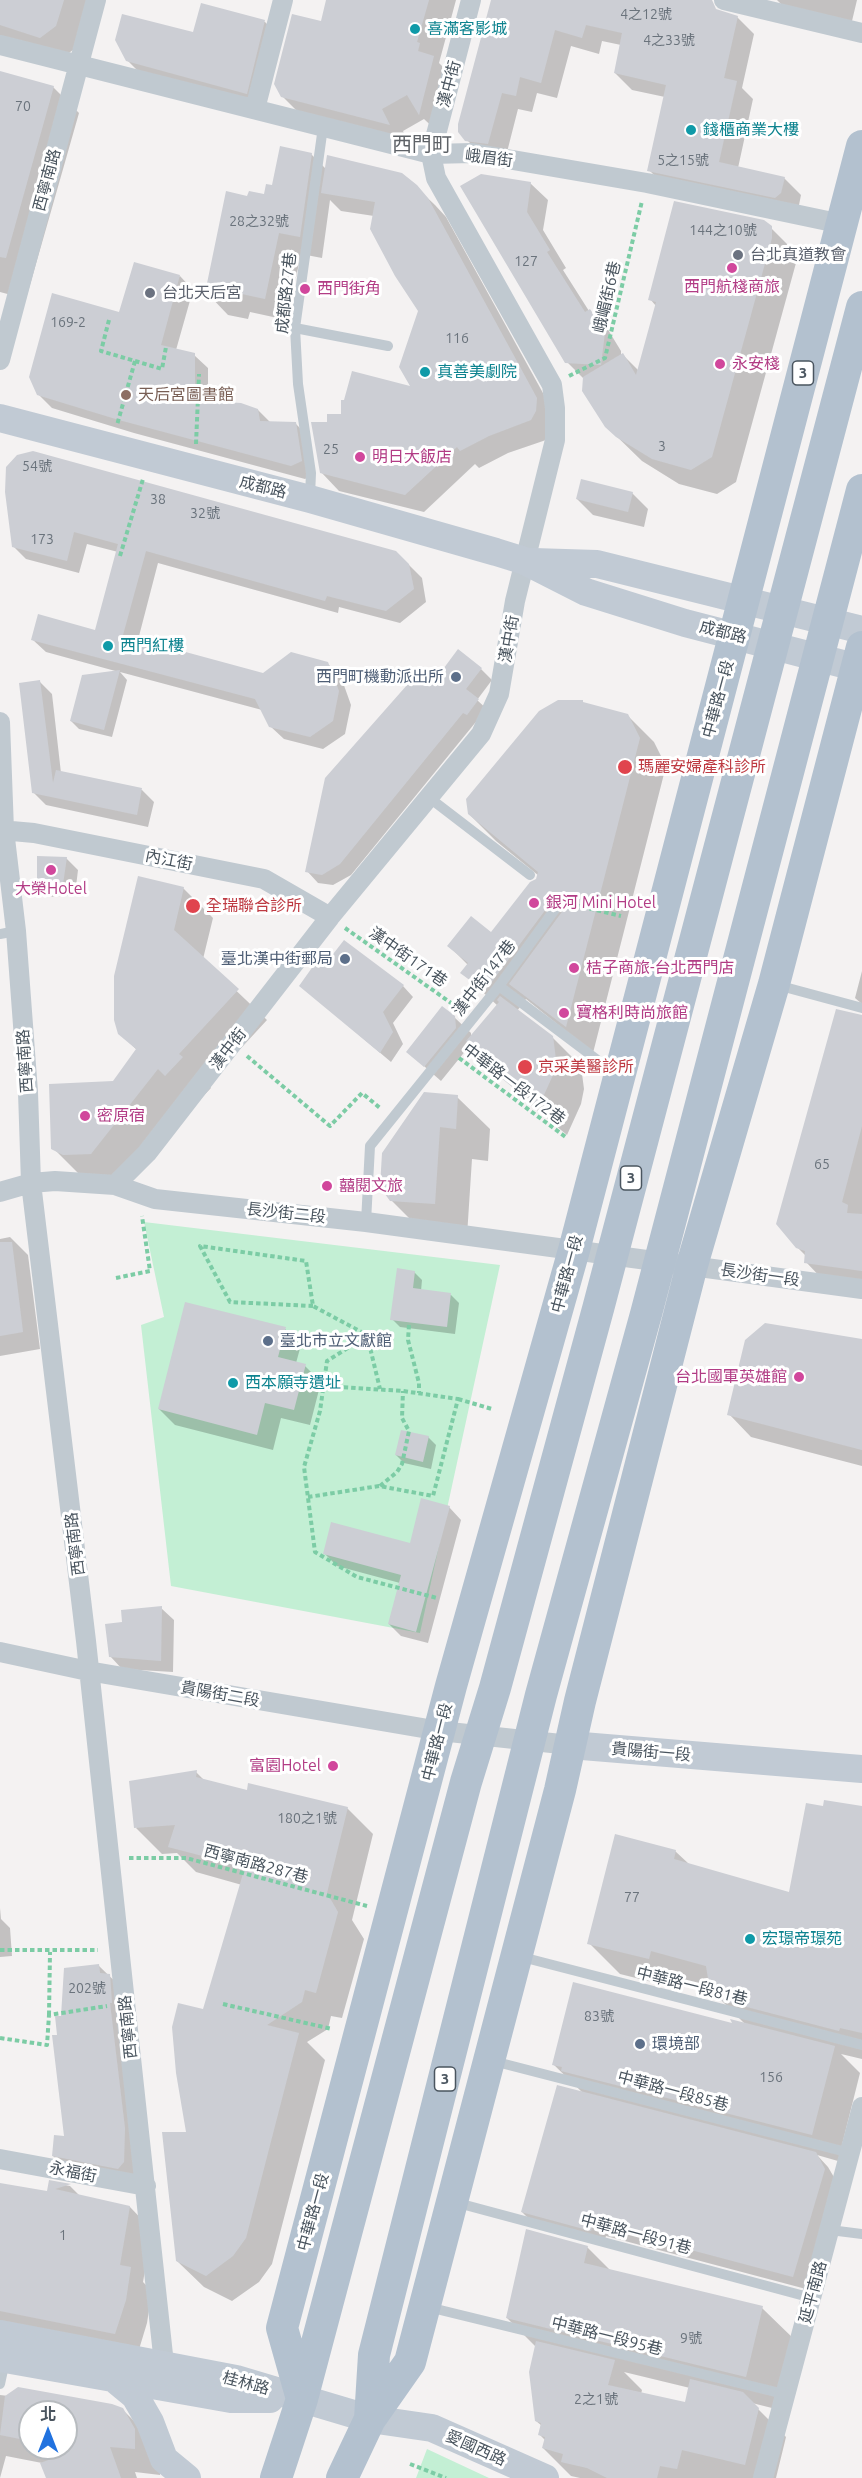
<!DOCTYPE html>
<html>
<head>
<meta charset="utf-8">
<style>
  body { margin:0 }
  #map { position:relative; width:862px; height:2478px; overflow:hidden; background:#f4f2f2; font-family:Ubuntu,"Noto Sans TC",sans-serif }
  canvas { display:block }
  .north { position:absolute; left:18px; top:2400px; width:60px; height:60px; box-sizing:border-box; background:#fff; border:2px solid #b7bbbf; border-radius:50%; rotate:0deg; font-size:16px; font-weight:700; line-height:24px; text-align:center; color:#4a555f }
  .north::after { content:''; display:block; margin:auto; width:21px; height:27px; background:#2172df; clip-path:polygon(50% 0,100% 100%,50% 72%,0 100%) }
</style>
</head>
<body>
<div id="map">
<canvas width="862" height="2478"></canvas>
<div class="north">北</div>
</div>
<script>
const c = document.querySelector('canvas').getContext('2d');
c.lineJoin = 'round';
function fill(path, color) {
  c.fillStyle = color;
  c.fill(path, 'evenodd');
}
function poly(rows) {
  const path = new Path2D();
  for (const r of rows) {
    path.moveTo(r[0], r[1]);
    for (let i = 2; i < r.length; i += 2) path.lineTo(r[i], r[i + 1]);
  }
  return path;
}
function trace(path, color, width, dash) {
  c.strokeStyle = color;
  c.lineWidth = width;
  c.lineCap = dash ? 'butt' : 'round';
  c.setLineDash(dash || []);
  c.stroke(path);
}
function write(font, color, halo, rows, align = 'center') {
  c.font = font + ' Ubuntu,"Noto Sans TC",sans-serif';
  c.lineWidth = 6;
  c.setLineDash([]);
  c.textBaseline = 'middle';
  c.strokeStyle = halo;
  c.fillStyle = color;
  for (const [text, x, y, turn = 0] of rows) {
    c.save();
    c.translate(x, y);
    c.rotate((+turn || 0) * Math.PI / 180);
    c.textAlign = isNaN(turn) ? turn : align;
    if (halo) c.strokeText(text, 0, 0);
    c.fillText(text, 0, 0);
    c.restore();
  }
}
const green = poly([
  [144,1222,500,1265,420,1633,171,1586,141,1325,164,1317],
  [427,2449,489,2478,416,2478]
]);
const shadow = poly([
  [0,0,93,0,77,47,62,58,0,38],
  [328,0,456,0,439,63,455,79,441,135,424,119,403,131,410,145,304,118,282,96,322,23],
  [492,0,686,0,737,17,754,34,742,88,753,99,738,168,784,178,801,195,798,210,666,187,649,170,665,97,632,90,615,73,621,45,602,41,599,54,571,46,557,98,537,93,532,112,518,109,505,160,484,157,467,140],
  [777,0,857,0,852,21,793,16],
  [202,4,265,22,277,34,259,105,140,73,127,60,194,34],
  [0,73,53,87,79,113,26,299,0,292],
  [311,154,326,169,416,187,435,205,446,217,554,413,546,440,508,453,479,468,475,464,424,512,339,491,321,472,328,424,342,415,413,388,419,310,374,216,341,211,330,200,322,258,301,254,287,320,250,312,248,319,228,315,206,292,249,198,265,196],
  [530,183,548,200,543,230,566,268,563,270,589,311,607,328,621,351,621,356,623,355,639,371,656,306,650,299,770,227,796,253,796,263,736,482,717,494,679,484,642,461,606,426,585,380,567,362,462,187],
  [180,276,193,290,176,350,194,355,208,368,208,402,258,410,271,423,295,423,309,437,314,475,305,479,134,433,52,408,38,394,120,314],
  [7,492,396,552,422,578,426,602,400,623,339,607,338,613,158,563,138,640,263,674,328,664,341,677,351,705,345,734,323,749,284,739,270,726,262,710,120,672,127,680,112,737,79,729,71,721,119,672,46,652,33,640,96,631,118,552,87,544,79,573,26,559,13,546],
  [632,493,648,509,644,527,593,515,577,499],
  [481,669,492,680,477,700,489,711,475,723,351,875,333,885,318,883,307,871,438,678],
  [40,682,52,694,61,773,142,790,154,802,148,827,46,805,34,793],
  [586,705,627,715,654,742,666,766,593,1053,526,999,517,1011,552,1037,581,1066,584,1089,581,1104,567,1135,531,1105,471,1044,441,1081,408,1052,454,1017,471,1033,471,1038,498,1006,462,973,468,965,449,946,491,934,539,876,496,841,469,814],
  [66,858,78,870,75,895,50,897,38,884],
  [183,888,213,918,203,959,267,1020,208,1084,211,1088,121,1183,83,1178,53,1148,114,1083,137,1050,119,1033],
  [323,969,403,986,413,997,393,1023,403,1044,391,1062,301,986],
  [862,971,862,1004,855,998],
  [862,1017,862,1287,825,1282,806,1262,806,1256,797,1247],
  [457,1097,490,1129,488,1161,472,1159,467,1236,424,1233,391,1200],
  [10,1237,28,1255,40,1349,0,1356,0,1239],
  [414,1272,422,1280,421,1291,451,1295,459,1303,455,1334,400,1327,392,1319],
  [285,1329,301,1345,296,1363,305,1366,321,1382,310,1425,281,1418,273,1450,175,1425,159,1409],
  [862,1340,862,1466,751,1437,729,1414],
  [428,1437,436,1445,431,1469,404,1463,396,1455],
  [449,1507,461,1520,428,1643,401,1636,389,1624,400,1583,337,1566,325,1554,411,1544],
  [161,1608,174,1620,173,1672,122,1669,110,1656,123,1623],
  [196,1772,205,1781,248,1792,347,1808,373,1834,352,1920,364,1939,342,2018,331,2016,328,2029,307,2042,325,2060,272,2264,259,2282,232,2301,204,2287,177,2261,188,2133,204,2011,242,1885,196,1872,177,1853,162,1854,136,1828],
  [824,1808,862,1808,862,2059,841,2054,860,2073,838,2161,817,2155,828,2167,838,2184,806,2289,606,2236,604,2243,535,2225,522,2212,583,2093,554,2065,745,2024,721,2000,716,1990,682,1981,680,1989,620,1974,589,1943,675,1851,689,1864,788,1904],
  [0,1908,1,1919,10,1928,12,1956,0,1957],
  [99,1966,127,1993,141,2179,71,2173,53,2156,66,2137,59,2036],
  [50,2182,70,2186,81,2197,130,2207,152,2230,143,2282,152,2291,147,2323,137,2356,0,2327,0,2185,49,2192],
  [587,2247,611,2271,762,2308,796,2341,780,2410,752,2403,786,2437,776,2478,580,2478,571,2476,543,2448,545,2440,539,2434,542,2426,536,2421,536,2347,507,2318],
  [624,2372,690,2388,686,2404,641,2394,642,2390],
  [0,2395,122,2409,149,2436,161,2457,160,2475,135,2472,137,2478,47,2478,42,2463,6,2456,0,2478],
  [30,2412,66,2412,66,2448,30,2448]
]);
const building = poly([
  [0,0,64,0,56,26,40,38,0,25],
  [326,0,429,0,417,42,420,43,418,51,434,56,419,115,407,95,382,109,390,125,281,97,274,84,292,14,321,21],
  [491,0,712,0,716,9,738,16,724,78,737,81,719,162,785,177,781,193,775,198,647,171,666,85,614,73,622,33,586,25,582,38,555,30,541,83,520,77,516,96,502,93,488,144,465,141,458,132,458,124],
  [201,3,265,20,247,94,126,61,115,40,122,14,193,32],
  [0,71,54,86,6,258,0,257],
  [280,146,312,153,300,237,279,233,265,299,228,291,226,297,205,293,226,191,247,196,249,191,264,194,266,184,272,185],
  [327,155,402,173,417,185,428,198,537,398,536,411,531,420,489,436,460,451,457,447,405,495,320,473,311,422,327,422,327,414,341,414,341,400,344,400,352,371,410,386,399,367,418,311,395,276,370,229,375,202,321,193],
  [481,174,531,182,527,212,550,250,547,252,585,312,590,309,605,332,601,365,565,363,460,186],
  [674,201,764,220,772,226,772,238,712,457,691,470,652,459,616,437,605,427,582,391,583,377,623,353,636,375,656,302,648,300],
  [134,262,180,275,161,345,195,353,195,400,241,403,258,409,260,421,296,422,302,461,291,466,119,420,37,395,29,377,52,293,119,312],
  [33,451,396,551,409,564,414,589,386,611,327,596,325,601,146,551,123,635,263,673,291,652,328,662,339,691,333,721,310,737,269,727,255,699,31,640,38,614,95,630,118,544,74,532,67,561,12,547,5,492,6,467,17,455],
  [581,479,633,492,628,512,576,499],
  [458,649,482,668,466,689,479,699,467,715,463,713,340,864,322,875,305,872,325,778,422,668,429,668,438,676],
  [120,670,104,730,70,721,82,675],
  [40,680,53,783,56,770,142,788,137,815,32,793,19,683],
  [558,700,583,700,583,702,628,714,640,738,566,1027,509,984,567,905,568,899,565,895,555,897,485,991,460,973,468,963,447,946,471,916,491,932,530,882,536,879,538,872,468,814,466,799,539,711],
  [37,856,67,857,63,884,37,885],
  [138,876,184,887,174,930,239,989,179,1054,183,1057,165,1076,158,1069,91,1154,63,1155,51,1149,49,1084,113,1081,136,1049,118,1034,114,1020,114,976],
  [344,940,404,985,383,1012,393,1032,380,1053,299,986,316,962,323,967],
  [500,996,553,1036,556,1060,553,1075,538,1108,500,1077,503,1073,466,1041,499,1002,497,1000],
  [442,1006,455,1016,456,1028,424,1067,406,1052],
  [836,1009,862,1015,862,1126,842,1202,848,1205,847,1213,862,1214,862,1271,804,1263,805,1251,796,1248,776,1224],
  [424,1092,458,1095,456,1129,440,1127,435,1204,390,1201,380,1187,382,1153],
  [0,1242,12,1242,23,1332,0,1336],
  [397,1268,415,1271,413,1288,451,1293,447,1327,390,1320],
  [185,1302,286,1327,278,1357,306,1364,294,1410,265,1403,257,1435,158,1409],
  [765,1323,862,1339,862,1450,727,1415,745,1340],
  [401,1430,429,1436,423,1462,395,1455],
  [421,1498,450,1506,416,1632,388,1624,401,1575,323,1554,331,1522,410,1543],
  [162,1606,161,1661,109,1657,105,1624,122,1622,121,1610],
  [197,1770,196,1777,247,1790,248,1783,348,1807,327,1893,338,1912,316,1993,305,1990,302,2002,267,2025,299,2033,246,2238,233,2256,206,2276,176,2261,162,2132,186,2132,176,2073,172,2027,178,2003,203,2009,245,1867,168,1847,175,1825,134,1828,129,1781],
  [824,1800,862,1806,862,2033,840,2028,839,2031,720,2000,708,1978,706,1966,651,1951,649,1959,587,1944,615,1834,676,1850,674,1859,789,1892,806,1803,823,1806],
  [99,1964,100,1973,110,1974,112,2003,110,2003,125,2128,124,2162,118,2169,52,2156,54,2135,64,2136,52,2035,57,2035,55,2016,61,2016,64,1968],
  [573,1982,732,2023,730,2019,835,2046,812,2135,561,2071,562,2067,552,2065],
  [557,2085,816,2152,825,2169,793,2277,593,2224,591,2231,521,2212],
  [49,2180,71,2184,55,2189,130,2206,120,2265,131,2267,126,2300,115,2334,0,2311,0,2183,47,2191],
  [526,2229,588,2246,584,2263,763,2306,746,2377,506,2318],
  [536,2341,615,2360,608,2385,685,2402,690,2379,743,2392,759,2408,745,2465,682,2450,677,2469,660,2466,657,2478,607,2478,587,2468,561,2462,563,2454,542,2448,545,2437,538,2435,541,2423,535,2421,529,2372],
  [18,2387,112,2404,123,2408,135,2429,135,2449,110,2447,121,2478,46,2478,40,2463,66,2454,66,2412,30,2412,30,2441,0,2435,5,2396]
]);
const path = poly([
  [109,320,101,351,135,361,117,425],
  [135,361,162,369,166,347],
  [569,376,605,358,642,201],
  [196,444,199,374],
  [120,556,143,479],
  [575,905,621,916],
  [345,928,461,1010],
  [247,1056,330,1126,362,1093,380,1108],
  [459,1058,567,1138],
  [116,1278,150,1271,142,1216],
  [313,1306,230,1302,200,1246,306,1261,313,1306,367,1335,380,1389],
  [409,1325,408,1340,419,1383,419,1393],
  [367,1336,327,1361,320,1411,304,1467,315,1552,357,1577,437,1598],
  [458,1399,492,1409],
  [380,1486,397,1472,402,1464,409,1431,402,1418,403,1391],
  [308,1497,379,1486,433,1496,458,1399,403,1391,324,1386],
  [129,1858,186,1858,367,1906],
  [0,1950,98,1950],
  [223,2004,332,2029],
  [49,2015,50,1952],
  [0,2038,47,2045,49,2015,107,2006],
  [410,2464,446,2478]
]);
const lane = poly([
  [295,328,388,346],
  [310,496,311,473,298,384,295,328,323,127],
  [427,796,530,875],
  [0,934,16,931],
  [777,985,862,1008],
  [499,986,616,1074],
  [366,1222,370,1146,499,986,561,901],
  [518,1956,862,2045],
  [493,2061,850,2153],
  [454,2202,812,2298],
  [830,2230,862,2234],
  [428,2307,784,2394],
  [0,2384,5,2361]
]);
const street = poly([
  [724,0,862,33],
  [0,45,431,154,472,153,647,183,842,224],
  [255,109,283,0],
  [0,360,96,0],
  [0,722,4,830,16,931,28,1092,31,1183,86,1641,164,2364],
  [0,830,34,833,264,879,330,917],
  [115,1185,147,1153,330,917,481,734,499,694,515,601,555,440,555,408,552,385,436,178,431,154,471,0],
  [0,1192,31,1183,55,1181,115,1185,155,1199,366,1222,862,1289],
  [0,1652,88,1671,440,1731,570,1745],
  [0,2159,146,2186],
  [763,2478,862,2107]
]);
const secondary = poly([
  [0,418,310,499,496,552,525,561,586,592,685,623,862,669],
  [533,562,597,564,862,630],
  [570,1745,862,1769],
  [0,2334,236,2379,370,2419,432,2428,545,2478],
  [0,2358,231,2399,270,2399],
  [112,2377,135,2396,150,2422,164,2459,187,2478]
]);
const primary = poly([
  [302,2399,282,2328,451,1686,574,1250,862,146],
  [370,2419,374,2355,541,1695,646,1314,862,490],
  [276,2478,302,2399,466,1782,495,1688,598,1309,862,307],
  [342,2478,370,2419,410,2362,560,1790,580,1701,692,1265,774,984,862,647]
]);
const markers = [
  [415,29,6,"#0f9aa8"],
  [691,130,6,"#0f9aa8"],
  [738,255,6,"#6b7280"],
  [732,268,6,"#d1479c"],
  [305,289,6,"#d1479c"],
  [150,293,6,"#6b7280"],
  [720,364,6,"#d1479c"],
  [425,372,6,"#0f9aa8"],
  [126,395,6,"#8d6e63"],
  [360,457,6,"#d1479c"],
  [108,646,6,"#0f9aa8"],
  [456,677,6,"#5c6f8a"],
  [625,767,8,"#e0444e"],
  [51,870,6,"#d1479c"],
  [534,903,6,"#d1479c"],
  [193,906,8,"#e0444e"],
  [345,959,6,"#5c6f8a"],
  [574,968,6,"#d1479c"],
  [564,1013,6,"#d1479c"],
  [525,1067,8,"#e0444e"],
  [85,1116,6,"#d1479c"],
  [327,1186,6,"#d1479c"],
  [268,1341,6,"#5c6f8a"],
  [799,1377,6,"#d1479c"],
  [233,1383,6,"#0f9aa8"],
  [333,1766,6,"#d1479c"],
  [750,1939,6,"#0f9aa8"],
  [640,2044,6,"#5c6f8a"]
];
const numberNames = [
  ["4之12號",646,14],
  ["4之33號",669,40],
  ["70",23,106],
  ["5之15號",683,160],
  ["28之32號",259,221],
  ["144之10號",723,230],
  ["127",526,261],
  ["169-2",68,322],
  ["116",457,338],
  ["3",662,446],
  ["25",331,449],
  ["54號",37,466],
  ["38",158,499],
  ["32號",205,513],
  ["173",42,539],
  ["65",822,1164],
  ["180之1號",307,1818],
  ["77",632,1897],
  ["202號",87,1988],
  ["83號",599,2016],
  ["156",771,2077],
  ["1",63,2235],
  ["9號",691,2338],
  ["2之1號",596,2399]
];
const shields = [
  [803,373,21],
  [631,1178,21],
  [445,2079,21]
];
const shieldNames = [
  ["3",803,373],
  ["3",631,1178],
  ["3",445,2079]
];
const cultureNames = [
  ["喜滿客影城",427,29],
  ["錢櫃商業大樓",703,130],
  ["真善美劇院",437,372],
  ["西門紅樓",120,646],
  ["西本願寺遺址",245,1383],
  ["宏璟帝璟苑",762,1939]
];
const streetNames = [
  ["漢中街",449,84,-75],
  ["峨眉街",489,158,7],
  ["西寧南路",47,180,-75],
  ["成都路27巷",286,293,-84],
  ["峨嵋街6巷",607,297,-77],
  ["成都路",263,487,14],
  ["成都路",723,632,14],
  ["漢中街",509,639,-80],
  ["中華路一段",718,699,-75],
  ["內江街",169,860,11],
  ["漢中街171巷",408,957,35],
  ["漢中街147巷",484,978,-52],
  ["漢中街",228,1049,-52],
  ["西寧南路",25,1061,-94],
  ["中華路一段172巷",514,1084,37],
  ["長沙街二段",286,1213,6],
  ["中華路一段",567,1274,-75],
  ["長沙街一段",760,1275,8],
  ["西寧南路",75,1544,-97],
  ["貴陽街二段",220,1694,10],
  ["中華路一段",437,1742,-76],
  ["貴陽街一段",651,1752,5],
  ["西寧南路287巷",256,1864,15],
  ["中華路一段81巷",692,1986,14],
  ["西寧南路",128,2027,-96],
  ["中華路一段85巷",673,2091,15],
  ["永福街",73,2172,11],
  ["中華路一段",313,2212,-75],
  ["中華路一段91巷",636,2234,15],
  ["延平南路",813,2292,-75],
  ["中華路一段95巷",607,2336,14],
  ["桂林路",246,2383,15],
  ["愛國西路",476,2448,24]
];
const worshipNames = [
  ["台北真道教會",750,255],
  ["台北天后宮",162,293]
];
const hotelNames = [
  ["西門航棧商旅",732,287,"center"],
  ["西門街角",317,289],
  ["永安棧",732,364],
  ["明日大飯店",372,457],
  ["大榮Hotel",51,889,"center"],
  ["銀河 Mini Hotel",546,903],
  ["桔子商旅-台北西門店",586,968],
  ["寶格利時尚旅館",576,1013],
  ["密原宿",97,1116],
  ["囍閱文旅",339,1186],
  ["台北國軍英雄館",787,1377,"right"],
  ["富園Hotel",321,1766,"right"]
];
const educationNames = [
  ["天后宮圖書館",138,395]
];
const serviceNames = [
  ["西門町機動派出所",444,677],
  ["臺北漢中街郵局",333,959],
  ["臺北市立文獻館",280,1341,"left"],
  ["環境部",652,2044,"left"]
];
const healthNames = [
  ["瑪麗安婦產科診所",638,767],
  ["全瑞聯合診所",206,906],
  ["京采美醫診所",538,1067]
];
const quarterNames = [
  ["西門町",422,144]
];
fill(green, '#c3efd4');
fill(shadow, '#0003');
fill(building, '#ccced4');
trace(path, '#7ccca5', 4, [4.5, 3]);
trace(lane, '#c0c9d0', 10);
trace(street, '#c0c9d0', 20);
trace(secondary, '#c1cad4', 28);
trace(primary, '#b3c1cf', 32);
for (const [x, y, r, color] of markers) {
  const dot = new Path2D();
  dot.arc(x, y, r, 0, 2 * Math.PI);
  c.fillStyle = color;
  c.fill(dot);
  trace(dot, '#fff', 2);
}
write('14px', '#6a737c', null, numberNames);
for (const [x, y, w] of shields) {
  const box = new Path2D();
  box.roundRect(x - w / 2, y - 12, w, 24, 4.5);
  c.fillStyle = '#fff';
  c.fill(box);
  trace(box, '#4a555f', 1.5);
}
write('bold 15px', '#4a555f', null, shieldNames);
write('16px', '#0d838f', '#fff', cultureNames, 'left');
write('16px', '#4a555f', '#fff', streetNames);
write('16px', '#5b616d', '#fff', worshipNames, 'left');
write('16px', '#b23c85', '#fff', hotelNames, 'left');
write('16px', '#785e54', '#fff', educationNames, 'left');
write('16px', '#4e5e75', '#fff', serviceNames, 'right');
write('16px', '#be3a42', '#fff', healthNames, 'left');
write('20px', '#5e6267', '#fff', quarterNames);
</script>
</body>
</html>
